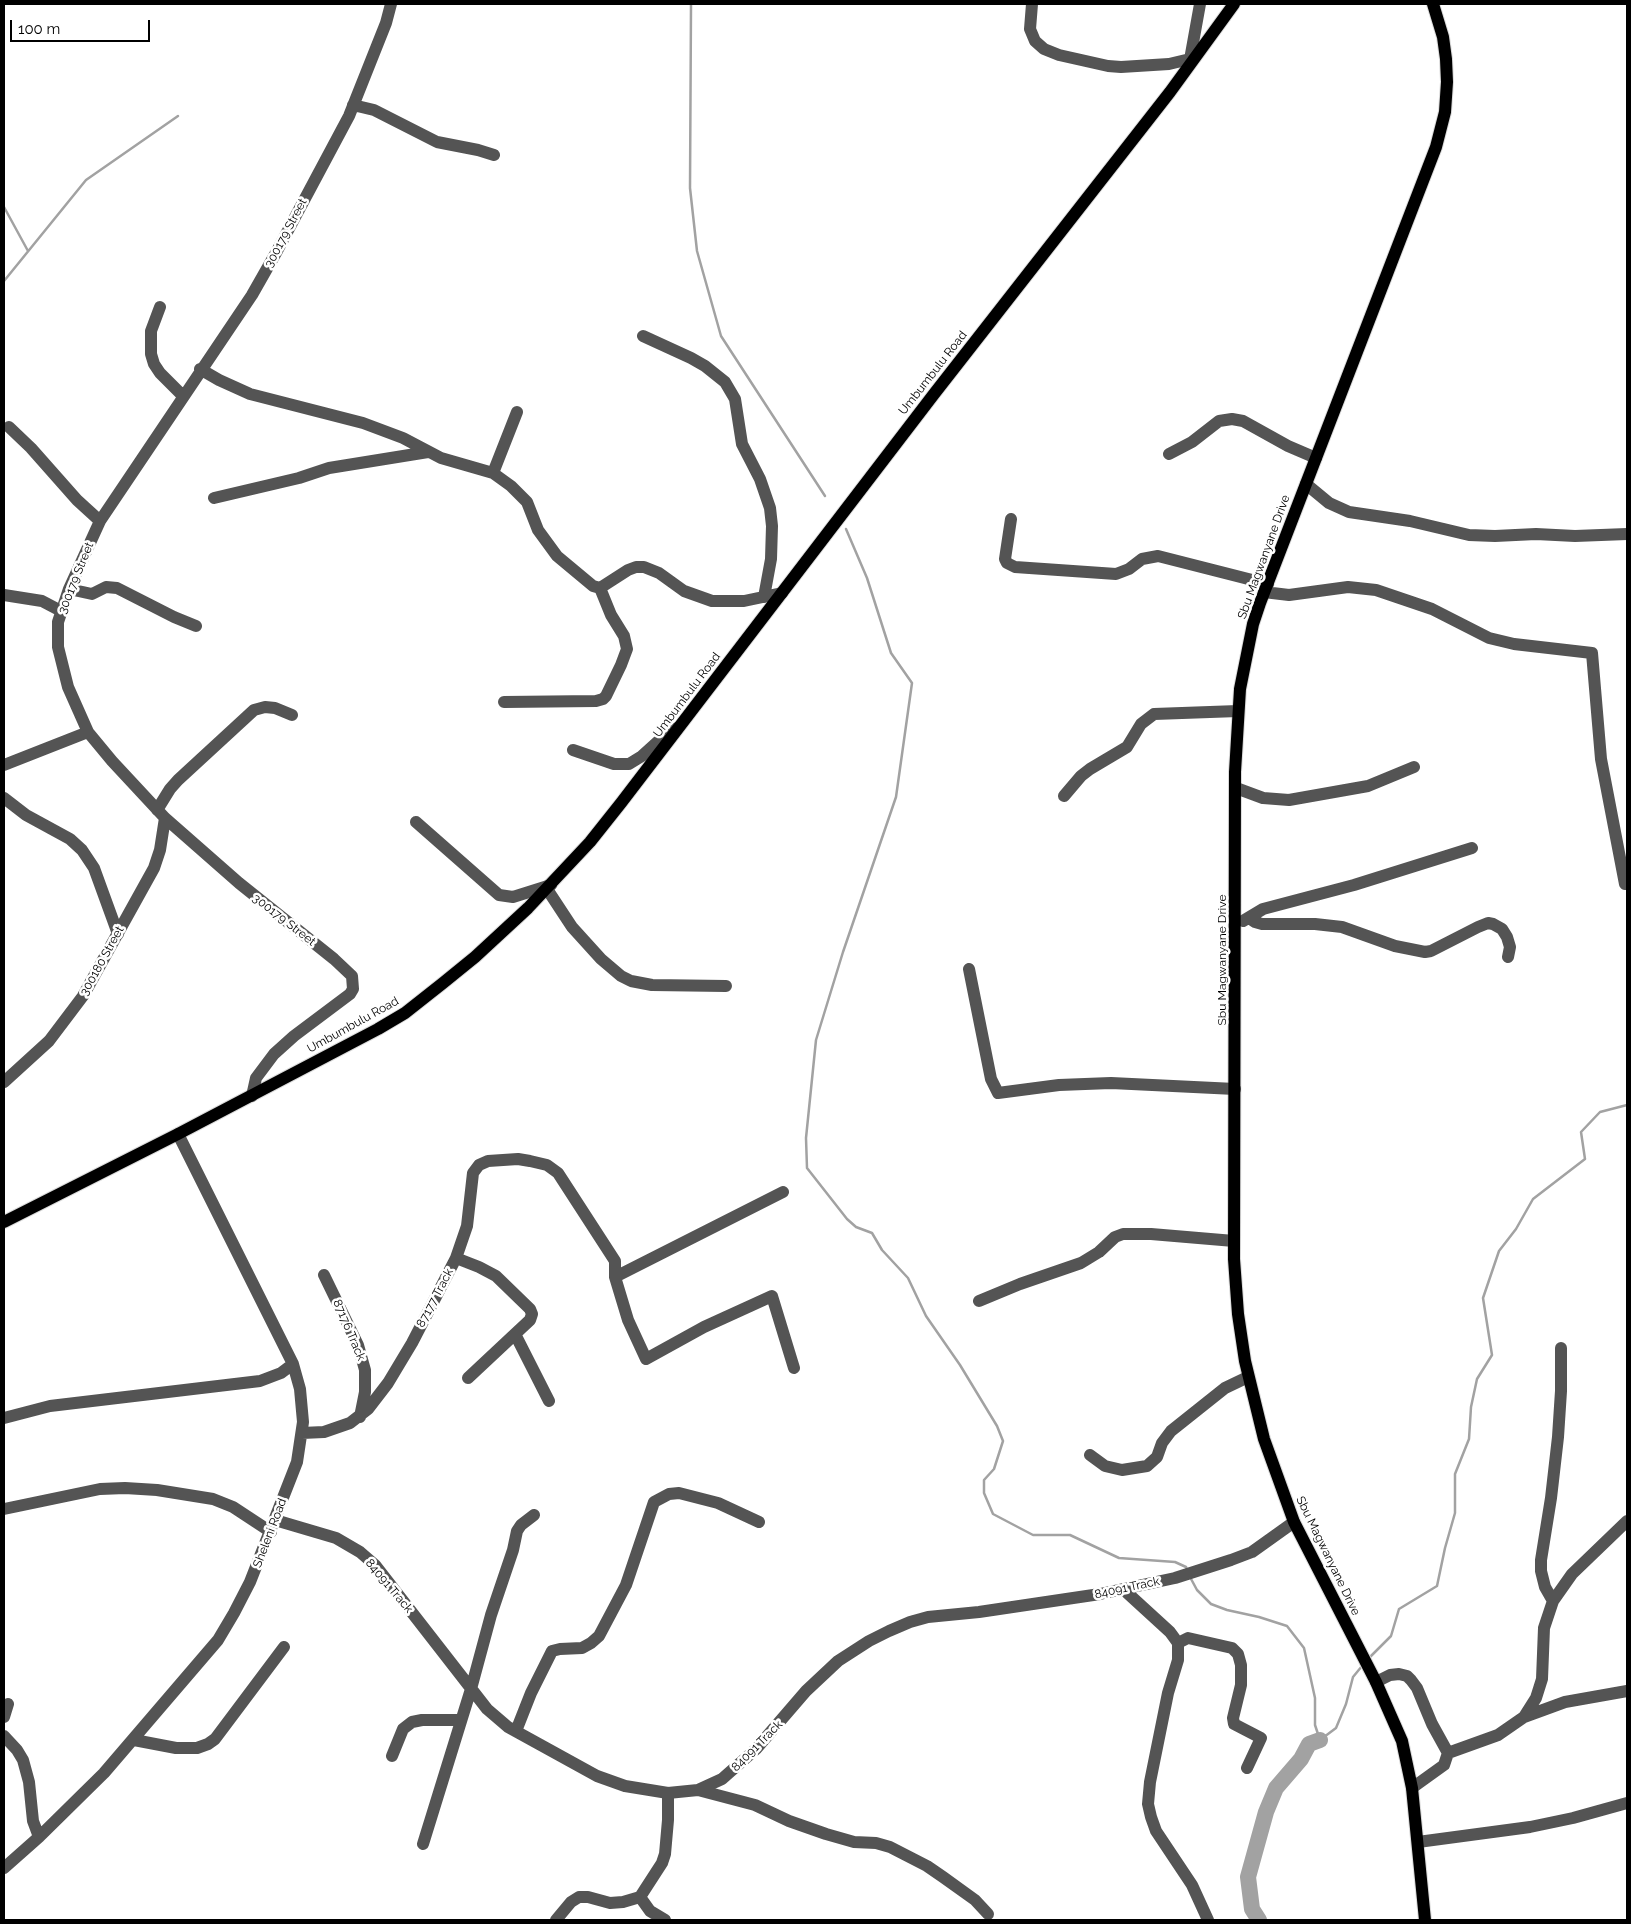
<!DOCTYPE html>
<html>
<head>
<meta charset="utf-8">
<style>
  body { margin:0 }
  #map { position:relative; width:1631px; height:1924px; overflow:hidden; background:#fff; font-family:Raleway,sans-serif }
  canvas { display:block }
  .frame { position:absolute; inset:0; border:5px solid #000; pointer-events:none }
  .scale { position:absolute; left:10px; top:20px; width:140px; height:22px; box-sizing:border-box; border:2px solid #000; border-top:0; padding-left:6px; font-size:15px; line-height:18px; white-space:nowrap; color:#000; -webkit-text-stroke:4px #fff; paint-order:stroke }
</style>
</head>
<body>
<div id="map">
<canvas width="1631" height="1924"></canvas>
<div class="frame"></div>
<div class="scale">100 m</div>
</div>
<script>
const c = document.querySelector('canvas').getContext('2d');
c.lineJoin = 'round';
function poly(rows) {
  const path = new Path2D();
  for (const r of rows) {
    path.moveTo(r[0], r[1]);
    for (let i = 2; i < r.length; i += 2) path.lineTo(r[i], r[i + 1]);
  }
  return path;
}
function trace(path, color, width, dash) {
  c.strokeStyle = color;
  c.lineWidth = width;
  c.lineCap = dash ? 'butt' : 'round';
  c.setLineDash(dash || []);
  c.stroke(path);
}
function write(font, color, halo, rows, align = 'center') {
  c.font = font + ' Raleway,sans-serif';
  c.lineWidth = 5;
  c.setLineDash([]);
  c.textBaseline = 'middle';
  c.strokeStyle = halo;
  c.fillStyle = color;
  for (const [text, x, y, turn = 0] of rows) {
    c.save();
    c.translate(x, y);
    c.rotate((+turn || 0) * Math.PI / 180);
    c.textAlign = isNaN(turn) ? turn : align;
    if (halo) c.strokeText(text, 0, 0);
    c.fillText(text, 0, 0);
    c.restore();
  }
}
const stream = poly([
  [691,4,690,188,697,251,721,336,825,496],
  [4,207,28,251],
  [4,281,86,180,178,116],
  [846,529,867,578,891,653,912,683,896,797,843,952,816,1040,806,1138,807,1168,847,1219,856,1227,872,1233,882,1250,908,1278,926,1316,960,1365,997,1426,1003,1441,994,1469,984,1480,984,1493,993,1514,1033,1535,1070,1535,1119,1558,1175,1562,1186,1567,1187,1570],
  [1190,1577,1197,1590,1211,1604,1227,1610,1259,1617,1287,1626,1304,1648,1315,1698,1315,1725,1320,1740,1336,1728,1346,1704,1353,1677,1362,1666],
  [1369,1658,1391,1636,1399,1609,1437,1586,1445,1548,1455,1513,1455,1474,1469,1439,1471,1407,1477,1379,1492,1355,1483,1298,1499,1251,1516,1229,1533,1199,1585,1159,1581,1132,1600,1112,1627,1105]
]);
const river = poly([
  [1259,1920,1252,1909,1248,1877,1266,1812,1276,1788,1301,1759,1309,1744,1320,1740]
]);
const minor = poly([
  [1032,4,1030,29,1035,41,1044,49,1059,55,1108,66,1121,67,1169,64,1190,59],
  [1189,65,1200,4],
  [353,105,374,110,437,142,478,150,494,155],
  [160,307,151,331,151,354,154,364,160,373,183,396],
  [643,336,691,358,705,366,725,382,735,399,742,444,760,479,770,508,772,526,771,559,764,597],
  [200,369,219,380,250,394,363,423,403,438,441,458,493,473,511,486,527,502,538,530,557,556,593,586,600,588,628,570,636,567,644,567,659,573,684,591,712,601,744,601,782,593],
  [9,427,31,448,77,500,100,521],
  [1169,454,1192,442,1219,421,1232,419,1243,421,1288,446,1316,458],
  [493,473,517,412],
  [1306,484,1329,503,1349,512,1410,521,1469,535,1495,536,1536,534,1575,536,1627,534],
  [214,498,299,478,329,468,428,452],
  [1011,519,1005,559,1007,563,1015,567,1116,574,1129,569,1142,559,1158,556,1268,584],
  [69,589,92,594,106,587,117,588,174,617,196,626],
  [1264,592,1289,595,1348,587,1376,590,1432,609,1489,638,1514,644,1592,653,1601,759,1625,884],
  [4,595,42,601,61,611],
  [504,702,596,701,603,699,606,696,621,665,627,649,624,636,611,615,600,588],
  [573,750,614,764,629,764,642,756,663,737,677,728],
  [4,765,88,732],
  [1236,788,1263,798,1289,800,1368,786,1414,767],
  [1064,796,1081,776,1090,769,1127,747,1141,724,1154,714,1238,711],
  [4,798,26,815,70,839,82,850,94,868,118,934],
  [157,810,170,789,178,780,254,710,265,707,275,708,292,715],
  [416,822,499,895,513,897,551,885],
  [547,889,572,927,601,959,621,976,631,981,652,985,726,986],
  [1249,918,1255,922,1262,924,1315,924,1342,927,1395,946,1425,952,1431,951,1478,927,1488,923,1493,924,1502,929,1507,937,1510,947,1508,957],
  [1243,921,1263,909,1354,885,1472,848],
  [969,969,991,1079,998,1093,1059,1085,1111,1083,1235,1089],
  [4,1082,49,1041,83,996,154,868,160,850,165,818],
  [252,1096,256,1078,274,1054,294,1036,350,994,353,989,352,976,334,959,239,883,165,818,112,761,88,732,68,687,58,647,58,622,69,589,100,521,252,295,277,251,349,116,386,23,391,4],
  [456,1258,479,1267,496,1276,530,1309,532,1314,530,1320,515,1334,549,1401],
  [324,1275,358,1345,365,1370,365,1392,360,1417],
  [615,1277,783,1192],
  [979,1301,1020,1284,1081,1263,1099,1252,1115,1237,1123,1234,1151,1234,1234,1241],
  [468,1378,515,1334],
  [4,1418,50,1406,260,1381,281,1373,293,1364],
  [302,1433,324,1432,350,1423,368,1409,388,1383,412,1343,456,1258,467,1226,473,1173,479,1165,488,1161,518,1159,530,1161,547,1165,558,1173,615,1261,615,1277,628,1320,646,1359,704,1327,772,1296,794,1368],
  [1090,1455,1105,1466,1122,1470,1147,1466,1157,1457,1162,1443,1171,1431,1225,1388,1248,1377],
  [4,1509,100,1489,125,1488,157,1490,213,1499,233,1507,271,1532],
  [275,1520,336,1538,360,1552,375,1565,487,1709,508,1727,597,1776,625,1786,668,1793,698,1790,722,1779,756,1749,806,1691,838,1661,869,1641,889,1631,910,1622,928,1617,979,1612,1100,1594,1175,1578,1231,1560,1252,1552,1294,1522],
  [1123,1589,1170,1632,1178,1643,1178,1660,1168,1693,1150,1782,1148,1804,1151,1817,1156,1831,1192,1885,1208,1920],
  [1553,1601,1545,1587,1541,1571,1541,1560,1551,1498,1558,1437,1561,1391,1561,1348],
  [1178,1643,1188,1638,1232,1648,1238,1654,1241,1665,1241,1685,1233,1718,1234,1724,1261,1738,1247,1768],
  [1376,1682,1390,1675,1399,1674,1407,1676,1411,1680,1417,1688,1432,1724,1448,1753],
  [4,1717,8,1704],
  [1524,1717,1565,1702,1627,1691],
  [516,1731,531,1693,552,1651,560,1649,582,1648,591,1643,599,1636,626,1585,654,1502,669,1494,679,1493,718,1503,759,1522],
  [4,1736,17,1750,23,1760,29,1782,33,1821,39,1837],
  [134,1740,176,1748,197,1748,208,1744,215,1739,284,1647],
  [392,1756,403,1729,412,1722,422,1720,461,1720],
  [1412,1788,1444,1765,1448,1753,1498,1735,1524,1717,1536,1698,1542,1679,1544,1628,1553,1601,1572,1574,1627,1521],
  [698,1790,755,1805,789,1821,826,1834,854,1842,876,1843,890,1847,927,1866,943,1877,975,1900,988,1914],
  [1418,1842,1530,1827,1573,1818,1627,1803],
  [423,1844,471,1689,491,1615,513,1550,517,1531,521,1525,534,1515],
  [4,1868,39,1837,104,1773,218,1640,234,1613,250,1582,297,1462,303,1422,300,1389,293,1364,178,1134],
  [556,1920,571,1902,579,1897,588,1897,610,1903,623,1902,640,1897],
  [665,1920,650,1911,640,1897,662,1863,665,1854,668,1820,668,1793]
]);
const major = poly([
  [4,1222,178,1134,378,1029,405,1013,443,983,475,957,528,908,590,842,621,803,934,394,1170,92,1234,4],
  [1425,1920,1412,1788,1402,1741,1376,1682,1294,1522,1264,1439,1245,1361,1238,1314,1234,1259,1235,772,1240,689,1253,624,1260,603,1436,147,1445,112,1447,82,1446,59,1443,37,1433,4]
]);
const streetNames = [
  ["300179 Street",286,233,-62],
  ["Umbumbulu Road",933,373,-52],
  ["Sbu Magwanyane Drive",1264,557,-70],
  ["300179 Street",76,578,-68],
  ["Umbumbulu Road",687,695,-53],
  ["300179 Street",284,920,38],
  ["Sbu Magwanyane Drive",1222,960,-90],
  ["300180 Street",102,961,-61],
  ["Umbumbulu Road",353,1025,-29],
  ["87177 Track",435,1298,-62],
  ["87176 Track",349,1330,67],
  ["Sheleni Road",270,1533,-69],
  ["Sbu Magwanyane Drive",1328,1556,64],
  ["84091 Track",389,1586,50],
  ["84091 Track",1127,1588,-12],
  ["84091 Track",757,1746,-45]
];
trace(stream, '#a2a2a2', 2.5);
trace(river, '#a2a2a2', 16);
trace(major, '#dbdbdb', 14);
trace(minor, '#545454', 12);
trace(major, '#000', 12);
write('12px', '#000', '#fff', streetNames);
</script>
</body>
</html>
